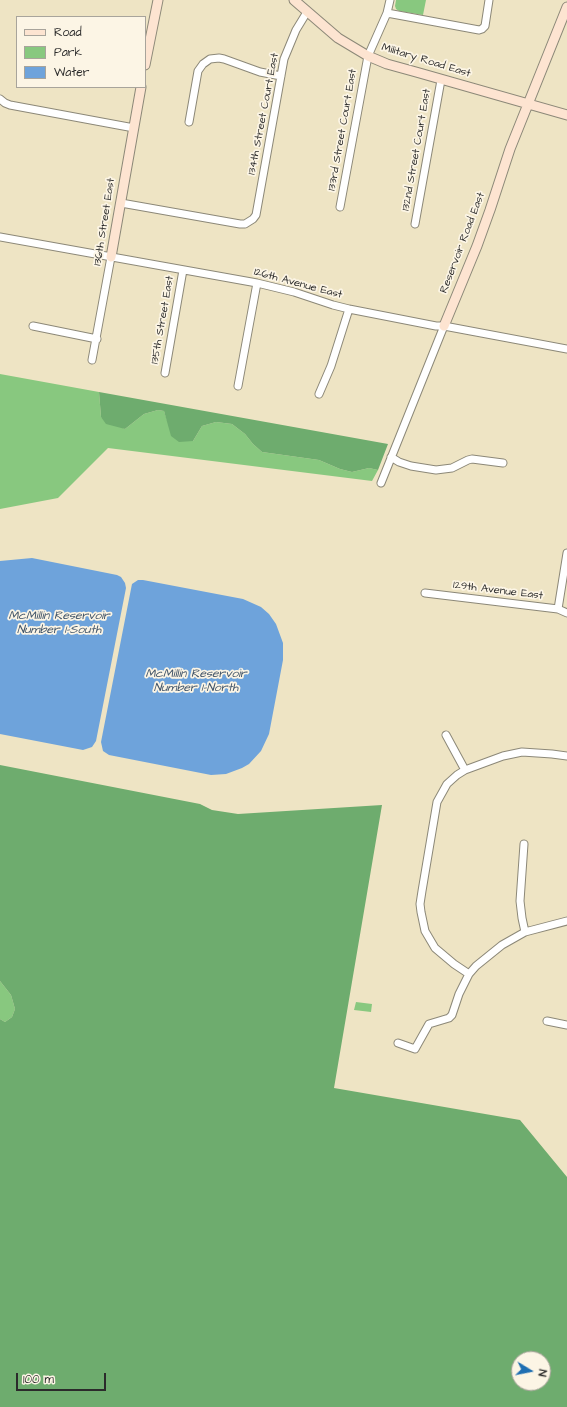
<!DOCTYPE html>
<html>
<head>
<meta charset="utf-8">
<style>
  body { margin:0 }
  #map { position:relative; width:567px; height:1407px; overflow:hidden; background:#eee4c4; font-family:"Architects Daughter",sans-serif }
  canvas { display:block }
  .legend { position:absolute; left:16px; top:16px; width:130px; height:72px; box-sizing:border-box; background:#fcf5e5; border:1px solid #a8a49b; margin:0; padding:5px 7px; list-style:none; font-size:12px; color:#2b2b2b }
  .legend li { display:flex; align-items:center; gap:8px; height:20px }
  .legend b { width:20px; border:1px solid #a8a49b }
  .north { position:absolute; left:511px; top:1351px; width:40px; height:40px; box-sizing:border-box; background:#fcf5e5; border:1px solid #a8a49b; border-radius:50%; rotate:100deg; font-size:11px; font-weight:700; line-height:16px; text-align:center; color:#2b2b2b }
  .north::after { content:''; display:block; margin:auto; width:14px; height:18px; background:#1f6fb2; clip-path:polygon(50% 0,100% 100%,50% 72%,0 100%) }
  .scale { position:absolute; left:16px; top:1373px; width:90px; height:18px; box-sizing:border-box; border:2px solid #2b2b2b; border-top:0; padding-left:5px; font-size:12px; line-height:14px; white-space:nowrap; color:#2b2b2b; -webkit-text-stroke:3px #fcf5e5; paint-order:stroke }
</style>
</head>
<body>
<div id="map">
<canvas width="567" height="1407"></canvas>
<ul class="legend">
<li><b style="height:5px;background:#fde4d1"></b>Road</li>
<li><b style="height:11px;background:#88c87f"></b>Park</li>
<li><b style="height:11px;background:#6ea3db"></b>Water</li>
</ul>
<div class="north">N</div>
<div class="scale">100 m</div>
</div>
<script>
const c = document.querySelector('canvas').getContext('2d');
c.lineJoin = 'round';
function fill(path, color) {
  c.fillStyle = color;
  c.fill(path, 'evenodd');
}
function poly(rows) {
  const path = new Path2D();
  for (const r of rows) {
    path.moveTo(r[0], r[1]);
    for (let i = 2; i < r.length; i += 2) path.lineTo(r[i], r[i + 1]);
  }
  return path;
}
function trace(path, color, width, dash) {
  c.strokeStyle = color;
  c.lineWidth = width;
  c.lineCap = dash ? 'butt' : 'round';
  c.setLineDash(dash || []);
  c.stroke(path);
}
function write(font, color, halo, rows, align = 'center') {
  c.font = font + ' "Architects Daughter",sans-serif';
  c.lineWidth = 3.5;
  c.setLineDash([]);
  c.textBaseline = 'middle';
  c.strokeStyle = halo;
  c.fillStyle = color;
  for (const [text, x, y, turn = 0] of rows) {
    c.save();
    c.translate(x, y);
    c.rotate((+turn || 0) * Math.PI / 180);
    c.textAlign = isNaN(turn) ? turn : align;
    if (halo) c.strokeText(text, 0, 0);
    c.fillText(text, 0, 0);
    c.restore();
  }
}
const green = poly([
  [396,0,426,0,423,15,399,11,396,9,395,6],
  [0,374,99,392,101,417,125,429,144,414,158,410,164,411,167,420,193,441,202,426,216,422,232,424,245,434,253,444,262,452,319,460,340,469,352,472,369,468,378,470,372,481,108,448,58,498,0,509],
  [0,981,11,995,15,1009,12,1017,5,1022,0,1019],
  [356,1002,372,1004,371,1012,354,1010]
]);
const forest = poly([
  [99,392,388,444,378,470,369,468,352,472,340,469,319,460,262,452,253,444,245,434,232,424,216,422,202,426,193,441,179,442,171,436,164,411,158,410,144,414,125,429,106,424,101,417],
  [0,765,200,804,212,810,238,814,382,805,334,1088,520,1120,567,1177,567,1407,0,1407,0,1019,5,1022,12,1017,15,1009,11,995,0,981],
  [519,1359,543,1359,543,1383,519,1383]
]);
const water = poly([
  [32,558,117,575,121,577,125,583,126,588,96,741,92,747,83,750,0,734,0,561],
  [138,580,143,580,243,599,261,607,269,614,276,624,283,643,283,660,269,734,261,751,249,764,242,768,226,774,211,775,109,755,103,751,101,742,131,589,132,584]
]);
const street = poly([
  [387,13,479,30,482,29,485,26,489,0],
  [0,99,5,103,10,105,134,128],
  [189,122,198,71,203,64,210,59,219,58,224,59,260,72,281,76],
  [121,203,240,224,245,224,253,219,256,215,284,59,296,30,307,12],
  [340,207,368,56,387,13,390,0],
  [415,224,441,80],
  [0,237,257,283,294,292,333,305,349,309,436,326,444,326,567,349],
  [33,326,97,339],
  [92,360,111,257],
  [165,373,183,270],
  [238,386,257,283],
  [319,394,331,366,349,309],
  [391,457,399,462,411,466,436,470,452,468,468,460,472,459,503,463],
  [381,483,444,326],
  [425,593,558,609,567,613],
  [558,609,567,553],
  [446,735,465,770,457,775,447,784,437,802,422,891,420,904,421,912,425,931,435,948,454,964,469,974],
  [465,770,503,756,522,752,552,754,567,756],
  [524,844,520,901,522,918,525,932],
  [547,1021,567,1025],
  [398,1043,415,1049,429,1024,449,1018,452,1015,459,994,469,974,476,966,502,945,525,932,567,921]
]);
const secondary = poly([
  [294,0,338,38,368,56,387,64,416,72,567,115],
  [145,65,158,0],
  [111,257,141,87],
  [444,326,477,246,490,210,510,149,567,7]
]);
const streetNames = [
  ["Military Road East",426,61,17],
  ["134th Street Court East",264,114,-79],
  ["133rd Street Court East",343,130,-80],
  ["132nd Street Court East",417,150,-80],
  ["136th Street East",105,222,-81],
  ["Reservoir Road East",463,243,-69],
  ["126th Avenue East",298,284,15],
  ["135th Street East",163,320,-80],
  ["129th Avenue East",498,591,7]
];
const waterNames = [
  ["McMillin Reservoir",59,616],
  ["Number 1-South",59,630],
  ["McMillin Reservoir",196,674],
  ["Number 1-North",196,688]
];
fill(green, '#88c87f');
fill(forest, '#6eac6e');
fill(water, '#6ea3db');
trace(street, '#8c8878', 9);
trace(secondary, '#8c8878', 11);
trace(street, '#fff', 7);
trace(secondary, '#fde4d1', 9);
write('11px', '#2b2b2b', '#fcf5e5', streetNames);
write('italic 12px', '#425569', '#fcf5e5', waterNames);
</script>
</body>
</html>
